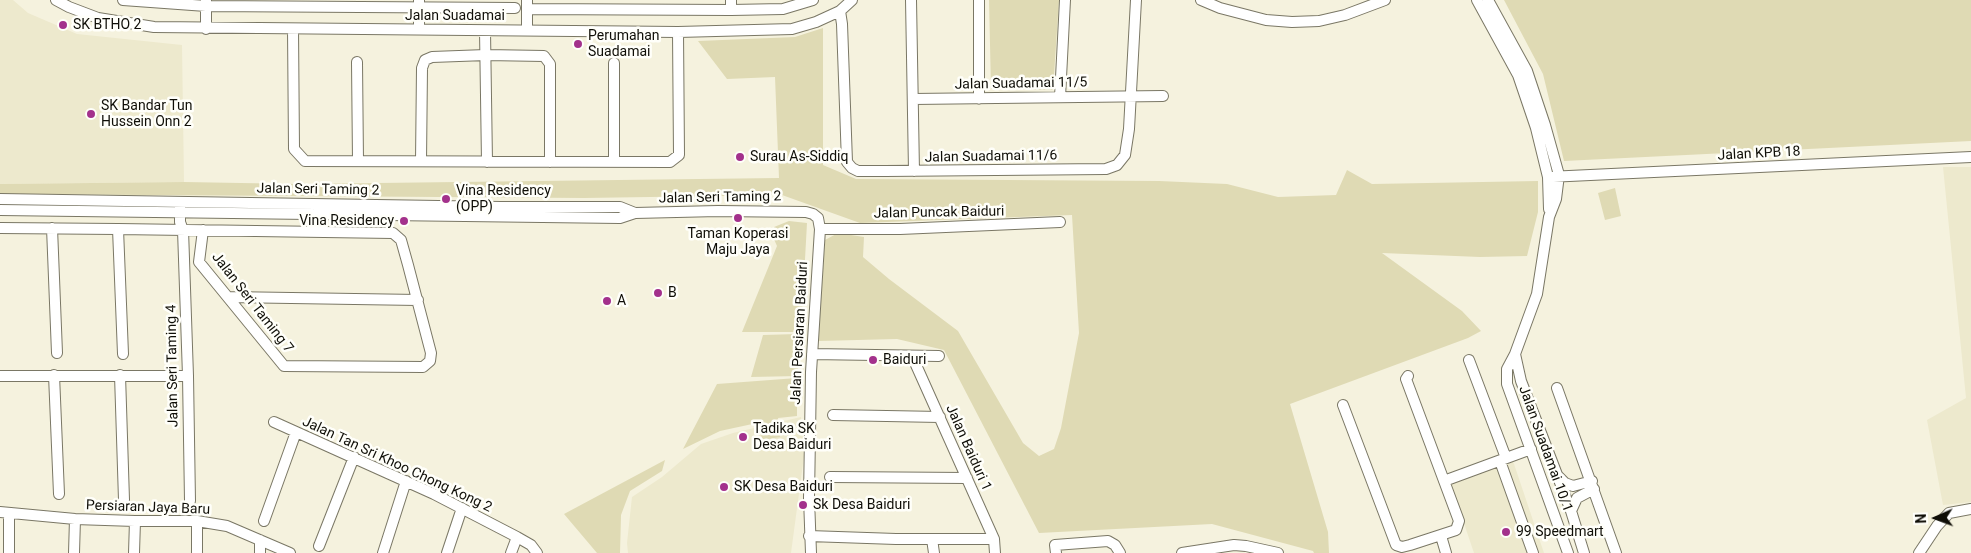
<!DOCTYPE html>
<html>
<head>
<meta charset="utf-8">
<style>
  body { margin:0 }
  #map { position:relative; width:1971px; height:553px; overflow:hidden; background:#f5f2de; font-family:Roboto,sans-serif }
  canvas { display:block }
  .north { position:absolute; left:1911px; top:493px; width:50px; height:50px; -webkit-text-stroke:4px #fffffa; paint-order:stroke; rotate:268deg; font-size:14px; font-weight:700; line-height:20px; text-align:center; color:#0f0e07 }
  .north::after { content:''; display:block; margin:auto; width:18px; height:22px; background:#0f0e07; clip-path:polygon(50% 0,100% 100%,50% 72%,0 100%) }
</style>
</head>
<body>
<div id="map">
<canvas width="1971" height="553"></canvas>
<div class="north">N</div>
</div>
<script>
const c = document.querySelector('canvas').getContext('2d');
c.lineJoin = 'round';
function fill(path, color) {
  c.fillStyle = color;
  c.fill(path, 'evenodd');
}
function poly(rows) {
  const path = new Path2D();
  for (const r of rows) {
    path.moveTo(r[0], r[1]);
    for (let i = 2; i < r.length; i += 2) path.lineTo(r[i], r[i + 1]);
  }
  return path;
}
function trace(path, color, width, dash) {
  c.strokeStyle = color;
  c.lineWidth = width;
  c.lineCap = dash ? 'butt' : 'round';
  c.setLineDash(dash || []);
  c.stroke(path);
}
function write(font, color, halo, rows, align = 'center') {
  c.font = font + ' Roboto,sans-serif';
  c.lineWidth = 5;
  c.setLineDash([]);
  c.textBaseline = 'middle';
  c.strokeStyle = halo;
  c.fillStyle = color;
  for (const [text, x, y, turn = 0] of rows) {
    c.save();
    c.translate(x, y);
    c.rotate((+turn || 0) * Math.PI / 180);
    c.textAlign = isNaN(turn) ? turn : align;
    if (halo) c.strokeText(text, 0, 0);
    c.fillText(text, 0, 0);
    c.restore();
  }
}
const built = poly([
  [0,0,13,0,28,13,77,34,182,45,184,182,0,184],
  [1943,167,1971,167,1971,502,1943,505,1927,420,1966,398],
  [801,417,804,456,791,553,628,553,627,543,632,497,662,477,701,444,733,433],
  [1513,461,1544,553,1474,553,1450,482]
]);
const green = poly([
  [989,0,1059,0,1053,90,991,89],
  [1504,0,1971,0,1971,141,1564,161,1543,74],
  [823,28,823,165,856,179,1159,181,1227,184,1278,197,1336,195,1347,170,1372,184,1538,181,1538,212,1527,256,1480,257,1382,253,1462,311,1481,331,1468,338,1290,404,1328,532,1329,553,1314,553,1313,551,1212,524,1039,533,944,350,897,339,818,341,825,240,838,233,864,237,863,257,889,279,958,331,1023,443,1039,456,1054,449,1061,428,1079,333,1072,215,860,223,782,195,584,198,0,194,0,184,184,182,298,184,779,178,775,77,727,79,698,41,795,37],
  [1615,188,1621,216,1605,220,1598,193],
  [789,221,807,223,801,332,742,332,777,246,773,237,774,227],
  [798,334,798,376,751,377,763,335],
  [797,378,797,416,778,418,780,437,763,440,757,423,720,431,683,449,717,384],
  [665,460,662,471,630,491,621,515,620,553,597,553,564,514]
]);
const minor = poly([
  [56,0,69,7,98,18,154,27,678,32,792,29,816,22,840,11,852,0],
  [123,0,206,6,515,8],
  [911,0,914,171],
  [979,0,979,99],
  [1201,0,1220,8,1266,20,1292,22,1319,21,1345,15,1385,0],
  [1477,0,1518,75,1536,128,1548,177,1549,209],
  [1488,0,1527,71,1545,125,1559,175,1556,199,1549,217,1537,294,1515,354,1507,369,1507,384,1568,553],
  [206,1,206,29],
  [527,9,731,10,783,9,813,0],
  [731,10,731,0],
  [840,11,842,24,847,162,852,168,858,171,885,171,1106,169,1117,165,1125,155,1129,129,1136,0],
  [293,29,294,149,305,161,670,162,679,155,678,32],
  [419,30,419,0],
  [527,30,527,0],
  [485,31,487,162],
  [357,62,358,161],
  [614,63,614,162],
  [1060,97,1065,0],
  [913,99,1163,96],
  [421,161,422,68,425,60,432,57,486,55,544,56,550,64,550,162],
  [1548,177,1971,157],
  [0,199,501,207,620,207,635,213],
  [180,205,180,222,183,230,188,376,190,501],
  [0,210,620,218,635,213,718,211,806,212,813,214,818,218,820,229,811,372,809,498,811,553],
  [0,228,118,229,393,233,401,240,408,265,431,353,430,361,423,367,284,366,199,262,203,230],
  [52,228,57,353],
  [118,229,123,354],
  [820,229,900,229,1060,222],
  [228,297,418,300],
  [812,354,939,356],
  [1515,354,1521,381,1571,511,1584,553],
  [912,356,994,539,995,553],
  [1469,360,1506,458],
  [54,375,59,494],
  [120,375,124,500],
  [0,376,188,376],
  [1557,388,1616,553],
  [1343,405,1396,545,1402,547,1410,545,1456,530,1459,521,1406,379,1408,376],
  [833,415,940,417],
  [274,422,434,494,517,537,531,545,537,553],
  [1500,461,1533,553],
  [1558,476,1565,483,1573,486,1592,481],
  [830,477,967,478],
  [1444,481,1531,449],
  [1571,511,1577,498,1594,489],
  [0,512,75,519,135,521,197,521,227,526,290,553],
  [264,521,296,432],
  [809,536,896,539,994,539],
  [1441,536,1446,553],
  [932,539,934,553],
  [319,546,354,457],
  [9,553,9,514],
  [74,553,75,519],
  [134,553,135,521],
  [197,553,197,521],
  [260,553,260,540],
  [383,553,406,481],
  [447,553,462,508],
  [511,553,517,537],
  [1056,553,1055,545,1108,541,1115,545,1120,553],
  [1182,553,1234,545,1246,546,1278,553],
  [1919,553,1937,526,1949,513,1971,509]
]);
const markers = [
  [63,25,5,"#a3318c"],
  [578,44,5,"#a3318c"],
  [91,114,5,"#a3318c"],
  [740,157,5,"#a3318c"],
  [446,199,5,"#a3318c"],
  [738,218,5,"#a3318c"],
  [404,221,5,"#a3318c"],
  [658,293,5,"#a3318c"],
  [607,301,5,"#a3318c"],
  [873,360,5,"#a3318c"],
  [743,437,5,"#a3318c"],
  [724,487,5,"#a3318c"],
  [803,505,5,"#a3318c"],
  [1506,532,5,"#a3318c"]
];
const streetNames = [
  ["Jalan Suadamai",455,16],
  ["Jalan Suadamai 11/5",1021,84,-1],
  ["Jalan KPB 18",1759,154,-3],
  ["Jalan Suadamai 11/6",991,157,-1],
  ["Jalan Seri Taming 2",318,190,1],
  ["Jalan Seri Taming 2",720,198,-1],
  ["Jalan Puncak Baiduri",939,213,-1],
  ["Jalan Seri Taming 7",252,303,52],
  ["Jalan Persiaran Baiduri",800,333,-87],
  ["Jalan Seri Taming 4",173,366,-91],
  ["Jalan Baiduri 1",968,448,66],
  ["Jalan Suadamai 10/1",1545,449,70],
  ["Jalan Tan Sri Khoo Chong Kong 2",397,465,25],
  ["Persiaran Jaya Baru",148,508,2]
];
const poiNames = [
  ["SK BTHO 2",73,25],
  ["Perumahan",588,36],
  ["Suadamai",588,52],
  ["SK Bandar Tun",101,106],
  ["Hussein Onn 2",101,122],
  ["Surau As-Siddiq",750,157],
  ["Vina Residency",456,191],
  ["(OPP)",456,207],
  ["Vina Residency",394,221,"right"],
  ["Taman Koperasi",738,234,"center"],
  ["Maju Jaya",738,250,"center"],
  ["B",668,293],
  ["A",617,301],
  ["Baiduri",883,360],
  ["Tadika SK",753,429],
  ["Desa Baiduri",753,445],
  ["SK Desa Baiduri",734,487],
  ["Sk Desa Baiduri",813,505],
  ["99 Speedmart",1516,532]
];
fill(built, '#ede9cd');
fill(green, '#dfdab4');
trace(minor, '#7a7765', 12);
trace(minor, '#fff', 10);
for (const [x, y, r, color] of markers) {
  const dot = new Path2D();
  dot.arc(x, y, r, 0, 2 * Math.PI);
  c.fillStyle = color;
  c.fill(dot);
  trace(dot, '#fffffa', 2);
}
write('14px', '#0f0e07', '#fffffa', streetNames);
write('14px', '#0f0e07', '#fffffa', poiNames, 'left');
</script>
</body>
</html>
